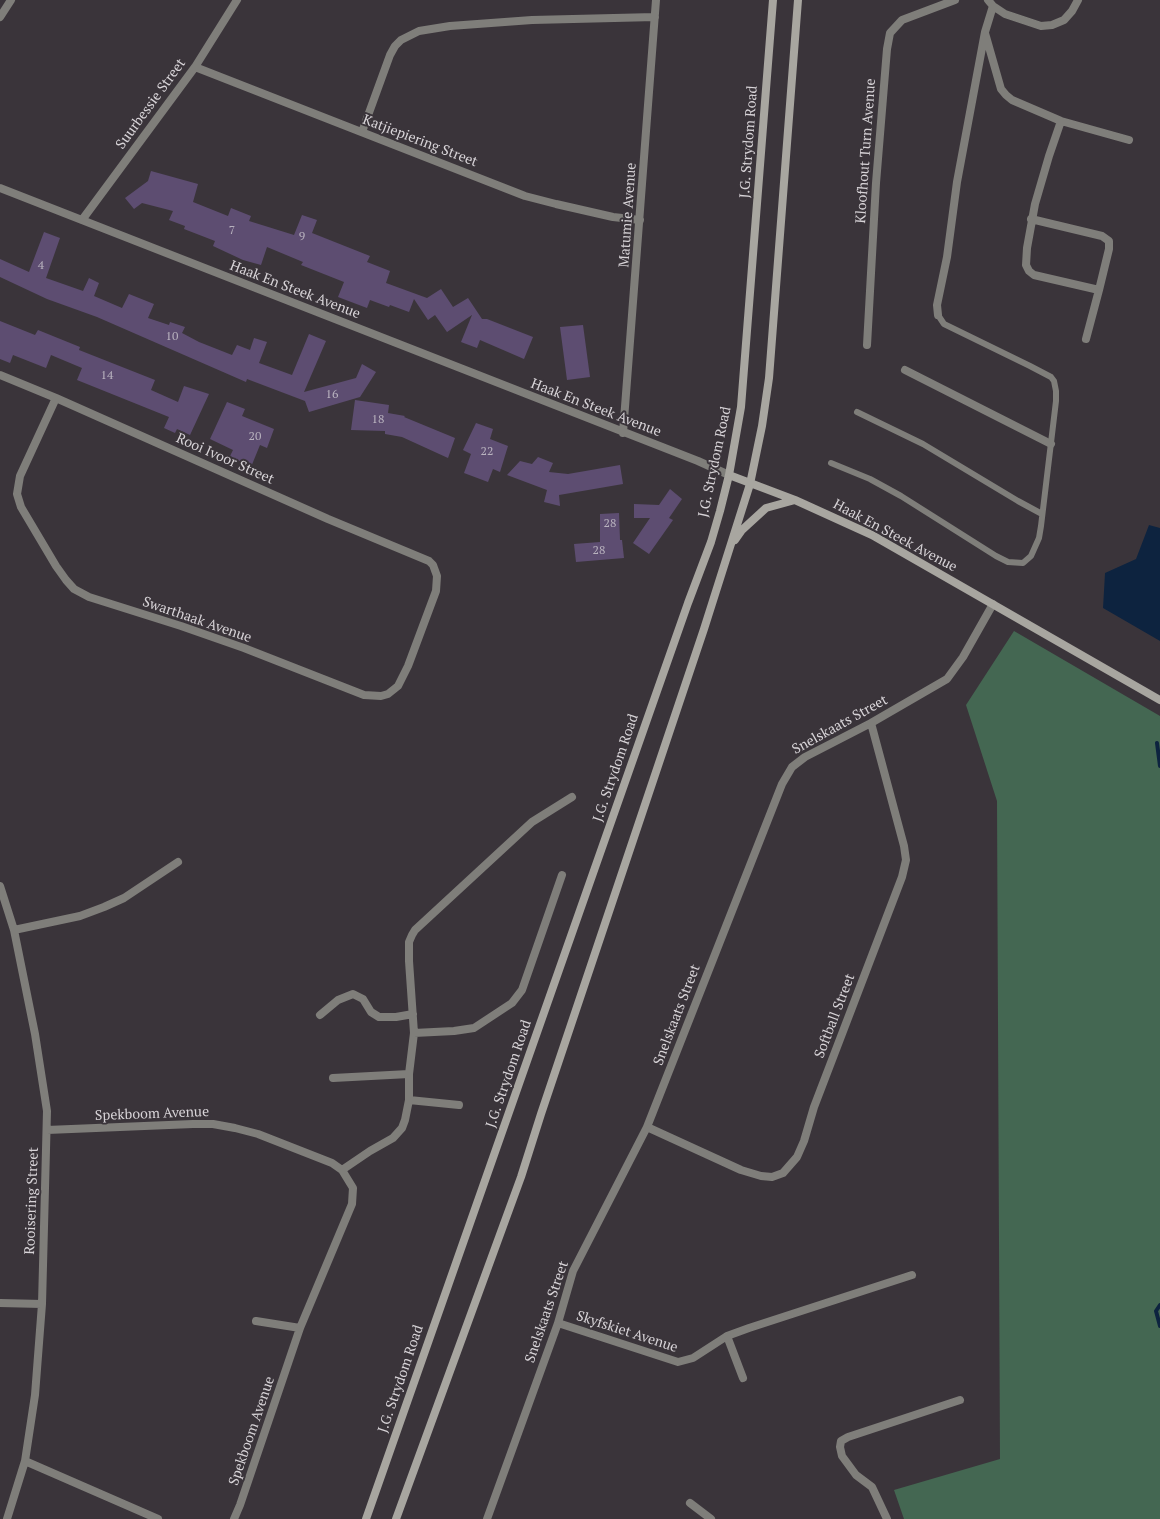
<!DOCTYPE html>
<html>
<head>
<meta charset="utf-8">
<style>
  body { margin:0 }
  canvas { display:block; background:#3a343a }
</style>
</head>
<body>
<canvas width="1160" height="1519"></canvas>
<script>
const c = document.querySelector('canvas').getContext('2d');
c.lineJoin = 'round';
function fill(path, color) {
  c.fillStyle = color;
  c.fill(path, 'evenodd');
}
function poly(rows) {
  const path = new Path2D();
  for (const r of rows) {
    path.moveTo(r[0], r[1]);
    for (let i = 2; i < r.length; i += 2) path.lineTo(r[i], r[i + 1]);
  }
  return path;
}
function trace(path, color, width, dash) {
  c.strokeStyle = color;
  c.lineWidth = width;
  c.lineCap = dash ? 'butt' : 'round';
  c.setLineDash(dash || []);
  c.stroke(path);
}
function write(font, color, halo, rows, align = 'center') {
  c.font = font + ' "PT Serif",serif';
  c.lineWidth = 4;
  c.setLineDash([]);
  c.textBaseline = 'middle';
  c.strokeStyle = halo;
  c.fillStyle = color;
  for (const [text, x, y, turn = 0] of rows) {
    c.save();
    c.translate(x, y);
    c.rotate((+turn || 0) * Math.PI / 180);
    c.textAlign = isNaN(turn) ? turn : align;
    if (halo) c.strokeText(text, 0, 0);
    c.fillText(text, 0, 0);
    c.restore();
  }
}
const green = poly([
  [1014,631,1160,716,1160,1519,904,1519,894,1490,1000,1459,997,801,966,705]
]);
const water = poly([
  [1149,525,1160,528,1160,641,1103,608,1105,573,1136,559]
]);
const stream = poly([
  [1157,743,1160,766],
  [1160,1305,1156,1311,1160,1326]
]);
const building = poly([
  [151,171,198,184,193,202,228,216,231,208,251,216,249,221,294,235,302,215,317,220,312,233,370,256,367,262,390,271,386,283,427,298,441,289,453,307,468,298,482,319,487,319,533,337,524,359,480,340,477,348,461,342,472,315,447,332,435,315,428,320,414,299,409,312,390,305,389,307,370,300,367,308,338,297,344,282,301,265,303,262,267,247,261,265,243,260,213,246,215,241,184,229,185,226,169,220,173,211,142,203,134,209,125,198,148,181],
  [44,232,60,238,46,278,83,291,89,278,99,283,94,296,122,308,129,294,154,304,148,318,169,325,170,322,185,327,182,333,199,342,232,355,237,345,250,350,254,338,267,342,259,363,292,375,309,334,326,341,304,392,356,378,362,364,376,372,360,397,309,412,305,401,247,379,246,382,97,317,47,299,0,277,0,259,29,272],
  [0,321,35,335,38,330,80,347,79,350,155,380,151,390,178,402,184,386,209,394,190,435,177,429,175,433,164,428,169,417,77,380,82,368,51,355,46,368,13,355,10,363,0,359],
  [583,325,590,377,567,380,560,327],
  [355,400,389,405,388,413,405,416,404,417,455,438,448,458,402,437,385,434,385,431,351,430],
  [227,402,245,409,242,416,274,429,267,448,260,445,251,467,230,456,233,450,210,439],
  [476,423,493,429,490,439,508,446,500,472,493,469,488,482,464,473,471,454,463,450],
  [538,457,553,463,549,472,568,474,620,465,623,484,559,495,560,506,544,502,547,490,507,475,520,461,532,464],
  [670,489,682,499,669,518,673,520,649,554,633,543,650,518,634,518,634,504,659,505],
  [619,513,620,540,622,540,624,558,576,562,574,544,600,542,600,514]
]);
const lane = poly([
  [857,412,923,444,1018,501,1042,514],
  [831,463,870,479,901,496,996,556,1008,562,1023,563,1031,556,1039,538,1041,526,1056,401,1056,391,1054,381,1051,377,1030,366,944,324,938,315]
]);
const street = poly([
  [988,0,993,6,1005,14,1041,26,1052,25,1064,20,1072,11,1078,0],
  [0,17,11,0],
  [985,33,1001,89,1006,95,1012,100,1061,121,1129,140],
  [195,67,525,196,556,204,613,217,640,220],
  [1061,121,1049,156,1035,204,1027,248,1026,265,1029,271,1034,275,1099,290],
  [362,132,390,55,395,46,401,40,419,31,450,26,532,20,655,17],
  [0,188,698,461,729,475],
  [1031,219,1102,236,1109,241,1109,249,1099,290,1086,339],
  [82,220,195,67,237,0],
  [938,315,937,305,947,257,957,182,985,32,993,6],
  [867,345,876,183,887,49,890,33,902,20,955,0],
  [905,370,1051,444],
  [0,375,56,398,328,519,429,561,433,565,437,576,436,591,408,666,398,686,388,694,381,696,364,695,244,648,181,626,89,597,74,589,66,580,56,566,21,507,17,494,20,476,56,398],
  [623,433,656,0],
  [0,886,14,930,35,1034,47,1111,42,1304,35,1395,25,1461,7,1519],
  [14,930,80,916,104,907,124,898,178,862],
  [320,1015,338,1000,353,994,363,999,371,1012,379,1017,396,1017,413,1014],
  [414,1033,454,1031,474,1028,512,1003,522,990,562,875],
  [333,1078,409,1074],
  [409,1100,459,1105],
  [647,1127,741,1170,761,1176,772,1177,783,1173,797,1157,804,1141,814,1107,902,877,906,860,904,846,871,723],
  [47,1130,193,1124,213,1124,235,1128,258,1134,332,1163,342,1170,353,1188,352,1204,300,1328,240,1505,234,1519],
  [342,1170,370,1151,393,1138,402,1128,405,1120,409,1100,409,1074,414,1033,409,961,409,942,412,935,415,930,532,822,572,797],
  [0,1303,42,1304],
  [256,1321,300,1328],
  [558,1323,678,1362,693,1358,727,1336,749,1328,912,1275],
  [727,1336,743,1378],
  [25,1461,158,1519],
  [690,1503,711,1519],
  [487,1519,558,1323,573,1271,647,1127,782,784,792,767,805,757,871,723,947,679,963,657,993,604],
  [887,1519,872,1487,856,1475,842,1456,840,1447,841,1441,848,1437,960,1400]
]);
const secondary = poly([
  [729,475,795,500,872,535,1160,700],
  [735,540,742,530,766,508,795,500],
  [366,1519,688,603,711,542,720,511,729,475,741,407,773,0],
  [396,1519,521,1177,541,1114,704,629,750,484,762,426,769,378,798,0]
]);
const numberNames = [
  ["7",232,231],
  ["9",302,237],
  ["4",41,266],
  ["10",172,337],
  ["14",107,376],
  ["16",332,395],
  ["18",378,420],
  ["20",255,437],
  ["22",487,452],
  ["28",610,524],
  ["28",599,551]
];
const streetNames = [
  ["Suurbessie Street",151,104,-54],
  ["Katjiepiering Street",420,141,21],
  ["J.G. Strydom Road",749,142,-86],
  ["Kloofhout Turn Avenue",866,151,-86],
  ["Matumie Avenue",628,215,-86],
  ["Haak En Steek Avenue",295,290,21],
  ["Haak En Steek Avenue",596,408,21],
  ["Rooi Ivoor Street",225,459,24],
  ["J.G. Strydom Road",715,462,-78],
  ["Haak En Steek Avenue",895,536,28],
  ["Swarthaak Avenue",197,620,19],
  ["Snelskaats Street",840,725,-29],
  ["J.G. Strydom Road",616,768,-71],
  ["Snelskaats Street",677,1015,-69],
  ["Softball Street",835,1016,-69],
  ["J.G. Strydom Road",509,1074,-71],
  ["Spekboom Avenue",152,1114,-2],
  ["Rooisering Street",32,1201,-88],
  ["Snelskaats Street",547,1312,-71],
  ["Skyfskiet Avenue",627,1332,18],
  ["J.G. Strydom Road",401,1379,-71],
  ["Spekboom Avenue",252,1431,-71]
];
fill(green, '#446752');
fill(water, '#0d233f');
trace(stream, '#0d233f', 4);
fill(building, '#5d4d71');
trace(lane, '#7f7e7a', 6);
trace(street, '#7f7e7a', 8);
trace(secondary, '#a8a6a0', 8);
write('12px', '#b8b2be', null, numberNames);
write('14px', '#d7d3d7', '#3a343a', streetNames);
</script>
</body>
</html>
